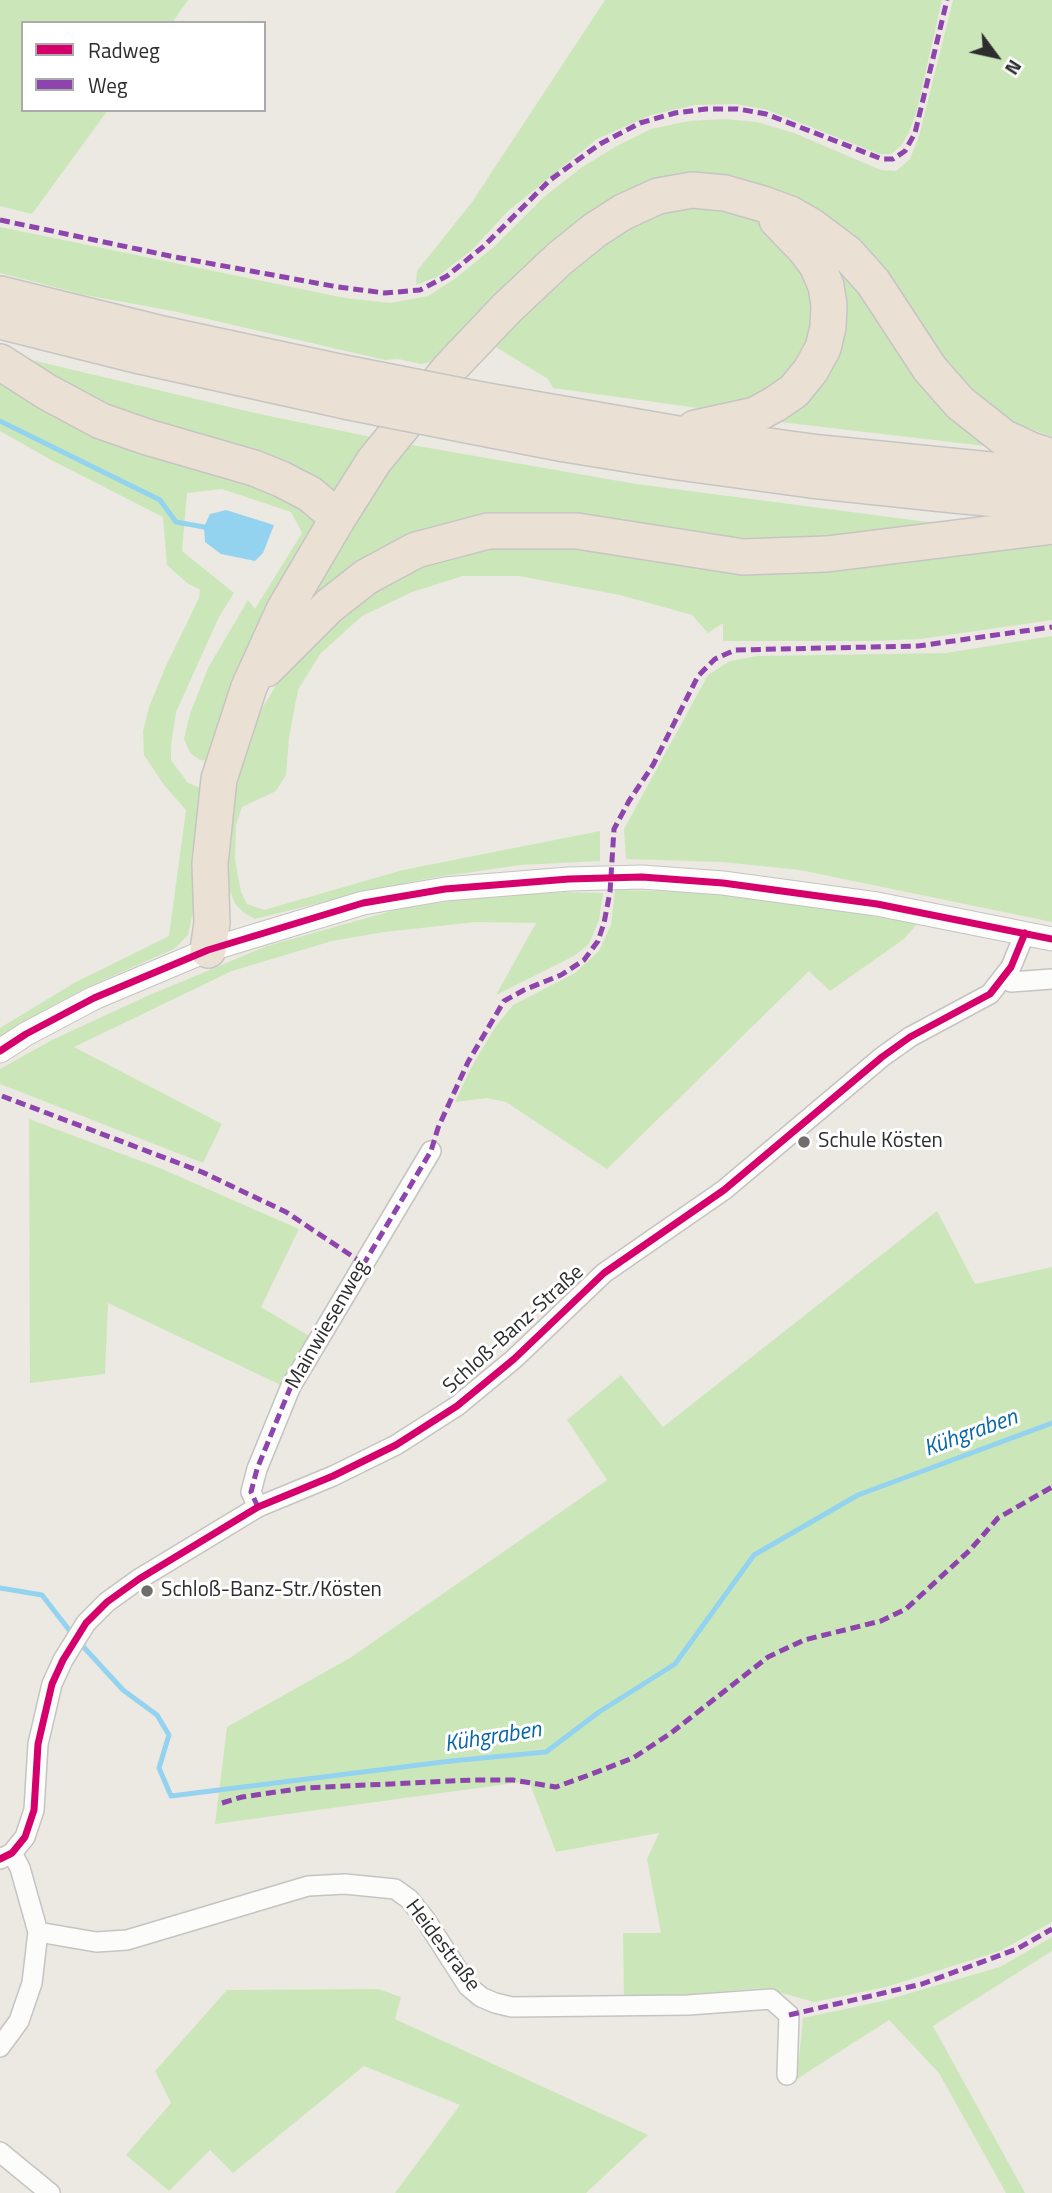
<!DOCTYPE html>
<html>
<head>
<meta charset="utf-8">
<style>
  body { margin:0 }
  #map { position:relative; width:1052px; height:2193px; overflow:hidden; background:#ece8e2; font-family:"Titillium Web",sans-serif }
  canvas { display:block }
  .legend { position:absolute; left:21px; top:21px; width:245px; height:91px; box-sizing:border-box; background:#fff; border:2px solid #ababab; margin:0; padding:9px 12px; list-style:none; font-size:21px; color:#2d2d2d }
  .legend li { display:flex; align-items:center; gap:14px; height:35px }
  .legend b { width:35px; border:2px solid #ababab }
  .north { position:absolute; left:961px; top:21px; width:70px; height:70px; -webkit-text-stroke:5px #fff; paint-order:stroke; rotate:123deg; font-size:19px; font-weight:700; line-height:28px; text-align:center; color:#2d2d2d }
  .north::after { content:''; display:block; margin:auto; width:24px; height:32px; background:#2d2d2d; clip-path:polygon(50% 0,100% 100%,50% 72%,0 100%) }
</style>
</head>
<body>
<div id="map">
<canvas width="1052" height="2193"></canvas>
<ul class="legend">
<li><b style="height:9px;background:#d6006c"></b>Radweg</li>
<li><b style="height:9px;background:#8e44ad"></b>Weg</li>
</ul>
<div class="north">N</div>
</div>
<script>
const c = document.querySelector('canvas').getContext('2d');
c.lineJoin = 'round';
function fill(path, color) {
  c.fillStyle = color;
  c.fill(path, 'evenodd');
}
function poly(rows) {
  const path = new Path2D();
  for (const r of rows) {
    path.moveTo(r[0], r[1]);
    for (let i = 2; i < r.length; i += 2) path.lineTo(r[i], r[i + 1]);
  }
  return path;
}
function trace(path, color, width, dash) {
  c.strokeStyle = color;
  c.lineWidth = width;
  c.lineCap = dash ? 'butt' : 'round';
  c.setLineDash(dash || []);
  c.stroke(path);
}
function write(font, color, halo, rows, align = 'center') {
  c.font = font + ' "Titillium Web",sans-serif';
  c.lineWidth = 6;
  c.setLineDash([]);
  c.textBaseline = 'middle';
  c.strokeStyle = halo;
  c.fillStyle = color;
  for (const [text, x, y, turn = 0] of rows) {
    c.save();
    c.translate(x, y);
    c.rotate((+turn || 0) * Math.PI / 180);
    c.textAlign = isNaN(turn) ? turn : align;
    if (halo) c.strokeText(text, 0, 0);
    c.fillText(text, 0, 0);
    c.restore();
  }
}
const green = poly([
  [0,0,188,0,172,23,23,23,23,110,108,110,32,214,0,206],
  [605,0,942,0,917,110,909,132,901,146,891,154,879,154,768,110,736,104,695,105,651,115,597,139,507,212,472,250,437,277,416,285,417,271,472,202],
  [953,0,1052,0,1052,437,1026,427,1031,434,981,404,941,356,892,287,687,174,436,361,421,364,398,359,385,360,173,311,85,295,0,273,0,227,345,298,390,303,428,296,456,278,496,245,544,197,581,168,615,147,651,129,689,121,724,119,757,122,794,133,881,170,896,171,910,159,919,136],
  [721,205,767,223,813,283,815,327,799,366,749,404,705,409,553,388,548,379,491,344,524,311,613,234,679,206],
  [827,252,989,441,985,446,780,422,782,416,810,395],
  [23,358,255,413,376,438,334,500,131,421],
  [0,376,233,472,309,509,315,522,211,761,200,760,190,753,184,739,190,714,208,668,248,600,255,609,302,533,291,512,222,489,187,493,182,551,234,593,219,617,176,712,171,746,171,760,188,783,201,788,194,907,188,935,174,949,92,985,39,1013,0,1040,0,1028,74,983,169,936,186,810,164,785,144,755,143,731,149,707,166,666,199,598,200,590,187,583,167,565,163,517,53,461,0,431],
  [412,445,636,484,959,526,885,539,758,541,530,517,295,621,352,522,404,449],
  [1052,537,1052,620,920,639,874,641,723,641,723,623,708,633,692,615,620,595,519,576,463,576,412,592,362,616,320,654,298,690,289,737,286,775,276,791,242,807,236,825,235,859,241,892,247,904,264,910,403,870,600,831,600,861,520,865,431,878,363,892,255,919,244,913,235,904,227,883,226,824,232,796,254,722,287,667,326,623,412,566,500,540,632,547],
  [1052,636,1052,922,800,870,722,862,626,859,624,829,708,675,730,661,757,656,946,653],
  [615,890,696,892,771,898,917,924,904,939,830,991,809,971,607,1169,506,1102,487,1098,455,1102,472,1066,496,1026,513,1005,575,973,599,951,611,925],
  [564,892,603,893,599,920,589,944,574,956,496,995,536,923,476,922,384,932,332,941,232,971,74,1047,222,1124,203,1163,0,1084,0,1069,52,1040,145,997,267,946,402,908,479,897],
  [29,1119,162,1169,299,1229,261,1307,309,1336,283,1386,108,1303,105,1374,30,1383],
  [937,1211,975,1284,1052,1267,1052,1922,1000,1951,886,1987,814,2002,763,1988,624,2000,623,1933,661,1933,647,1859,659,1833,556,1852,529,1781,215,1824,227,1727,350,1658,607,1480,567,1420,621,1375,663,1427],
  [1052,1937,1052,1951,933,2026,1025,2193,1006,2193,939,2073,889,2020,797,2079,803,2018,883,2001,1000,1967],
  [378,1989,401,1997,395,2019,648,2135,586,2193,395,2193,460,2105,364,2066,233,2173,210,2150,169,2191,126,2155,171,2103,155,2071,227,1990]
]);
const water = poly([
  [226,510,274,525,263,553,255,561,221,554,205,542,204,527,210,514]
]);
const stream = poly([
  [0,421,160,500,176,522,204,527],
  [0,1588,42,1595,73,1635],
  [79,1642,123,1690,157,1715,169,1735,159,1768,171,1796,451,1761,546,1752,599,1712,675,1664,754,1555,858,1495,1052,1423]
]);
const minor = poly([
  [1003,977,1011,982,1052,979],
  [258,1507,251,1492,257,1469,291,1386,431,1151],
  [0,1859,12,1853,25,1837,34,1810,38,1744,52,1684,63,1660,86,1623,107,1602,139,1579,258,1507,333,1476,396,1445,457,1406,514,1359,604,1273,724,1190,882,1057,910,1037,990,994,1011,967,1025,933],
  [38,1932,96,1942,127,1940,308,1886,345,1884,395,1889,409,1899,425,1919,468,1986,481,1997,495,2003,512,2007,688,2005,771,1999,789,2015,787,2075],
  [0,2047,19,2021,32,1983,38,1932,20,1868,12,1853],
  [0,2152,50,2193]
]);
const tertiary = poly([
  [0,1051,26,1034,94,998,208,950,363,903,445,889,569,879,642,877,723,883,877,904,1052,939]
]);
const motorway = poly([
  [0,294,158,333,349,374],
  [0,321,140,356,345,401],
  [0,362,47,392,101,421,147,437,254,468,281,479,310,494,338,518],
  [476,399,672,433,820,453,1052,476],
  [467,425,565,444,671,461,811,480,954,495,1052,504],
  [695,428,755,415,775,404,794,391,811,370,823,348,828,327,829,305,826,286,817,265,805,249,777,220],
  [266,669,329,606,366,577,416,550,488,531,577,531,743,557,827,554,1052,526],
  [208,950,212,923,210,864,219,779,249,687,284,610,338,518,374,461,450,368,506,309,559,259,595,230,623,212,658,196,692,190,725,193,763,204,790,214,811,226,847,253,873,282,930,369,960,403,1003,437,1031,450,1052,457]
]);
const motorwayBridge = poly([
  [349,374,476,399],
  [345,401,467,425]
]);
const quiet = poly([
  [0,220,175,257,338,287,385,293,420,290,447,276,484,246,550,180,600,144,640,123,675,113,706,109,738,109,766,114,882,159,893,159,905,151,915,133,947,0],
  [2,1096,202,1172,286,1212,364,1264],
  [258,1507,251,1492,257,1469,291,1386,431,1151,438,1128,468,1062,504,1001,524,990,561,975,584,960,598,941,604,923,610,892,614,829,629,801,653,765,698,676,715,659,735,650,918,646,1052,627],
  [222,1803,242,1797,304,1788,473,1780,513,1780,556,1787,589,1775,633,1758,671,1733,768,1657,804,1640,881,1621,906,1609,970,1550,998,1518,1052,1487],
  [789,2015,922,1984,1017,1949,1052,1929]
]);
const cycleway = poly([
  [0,1051,26,1034,94,998,208,950,363,903,445,889,569,879,642,877,723,883,877,904,1052,939],
  [0,1859,12,1853,25,1837,34,1810,38,1744,52,1684,63,1660,86,1623,107,1602,139,1579,258,1507,333,1476,396,1445,457,1406,514,1359,604,1273,724,1190,882,1057,910,1037,990,994,1011,967,1025,933]
]);
const markers = [
  [804,1142,7,"#706e6c"],
  [147,1591,7,"#706e6c"]
];
const poiNames = [
  ["Schule Kösten",818,1142],
  ["Schloß-Banz-Str./Kösten",161,1591]
];
const streetNames = [
  ["Mainwiesenweg",328,1325,-60],
  ["Schloß-Banz-Straße",514,1330,-42],
  ["Heidestraße",442,1946,53]
];
const waterNames = [
  ["Kühgraben",971,1434,-20],
  ["Kühgraben",493,1738,-9]
];
fill(green, '#cbe7ba');
fill(water, '#94d3ef');
trace(stream, '#94d3ef', 5);
trace(minor, '#c5c4c3', 22);
trace(tertiary, '#c5c4c3', 25);
trace(motorway, '#c6c5c3', 38);
trace(minor, '#fcfcfb', 19);
trace(tertiary, '#fcfcfb', 23);
trace(motorway, '#eae0d4', 35);
trace(motorwayBridge, '#c6c5c3', 38, []);
trace(motorwayBridge, '#eae0d4', 35);
trace(quiet, '#8e44ad', 5, [10, 5]);
trace(cycleway, '#d6006c', 7);
for (const [x, y, r, color] of markers) {
  const dot = new Path2D();
  dot.arc(x, y, r, 0, 2 * Math.PI);
  c.fillStyle = color;
  c.fill(dot);
  trace(dot, '#fff', 2.5);
}
write('21px', '#2d2d2d', '#fff', poiNames, 'left');
write('21px', '#2d2d2d', '#fff', streetNames);
write('italic 23px', '#0767a7', '#fff', waterNames);
</script>
</body>
</html>
